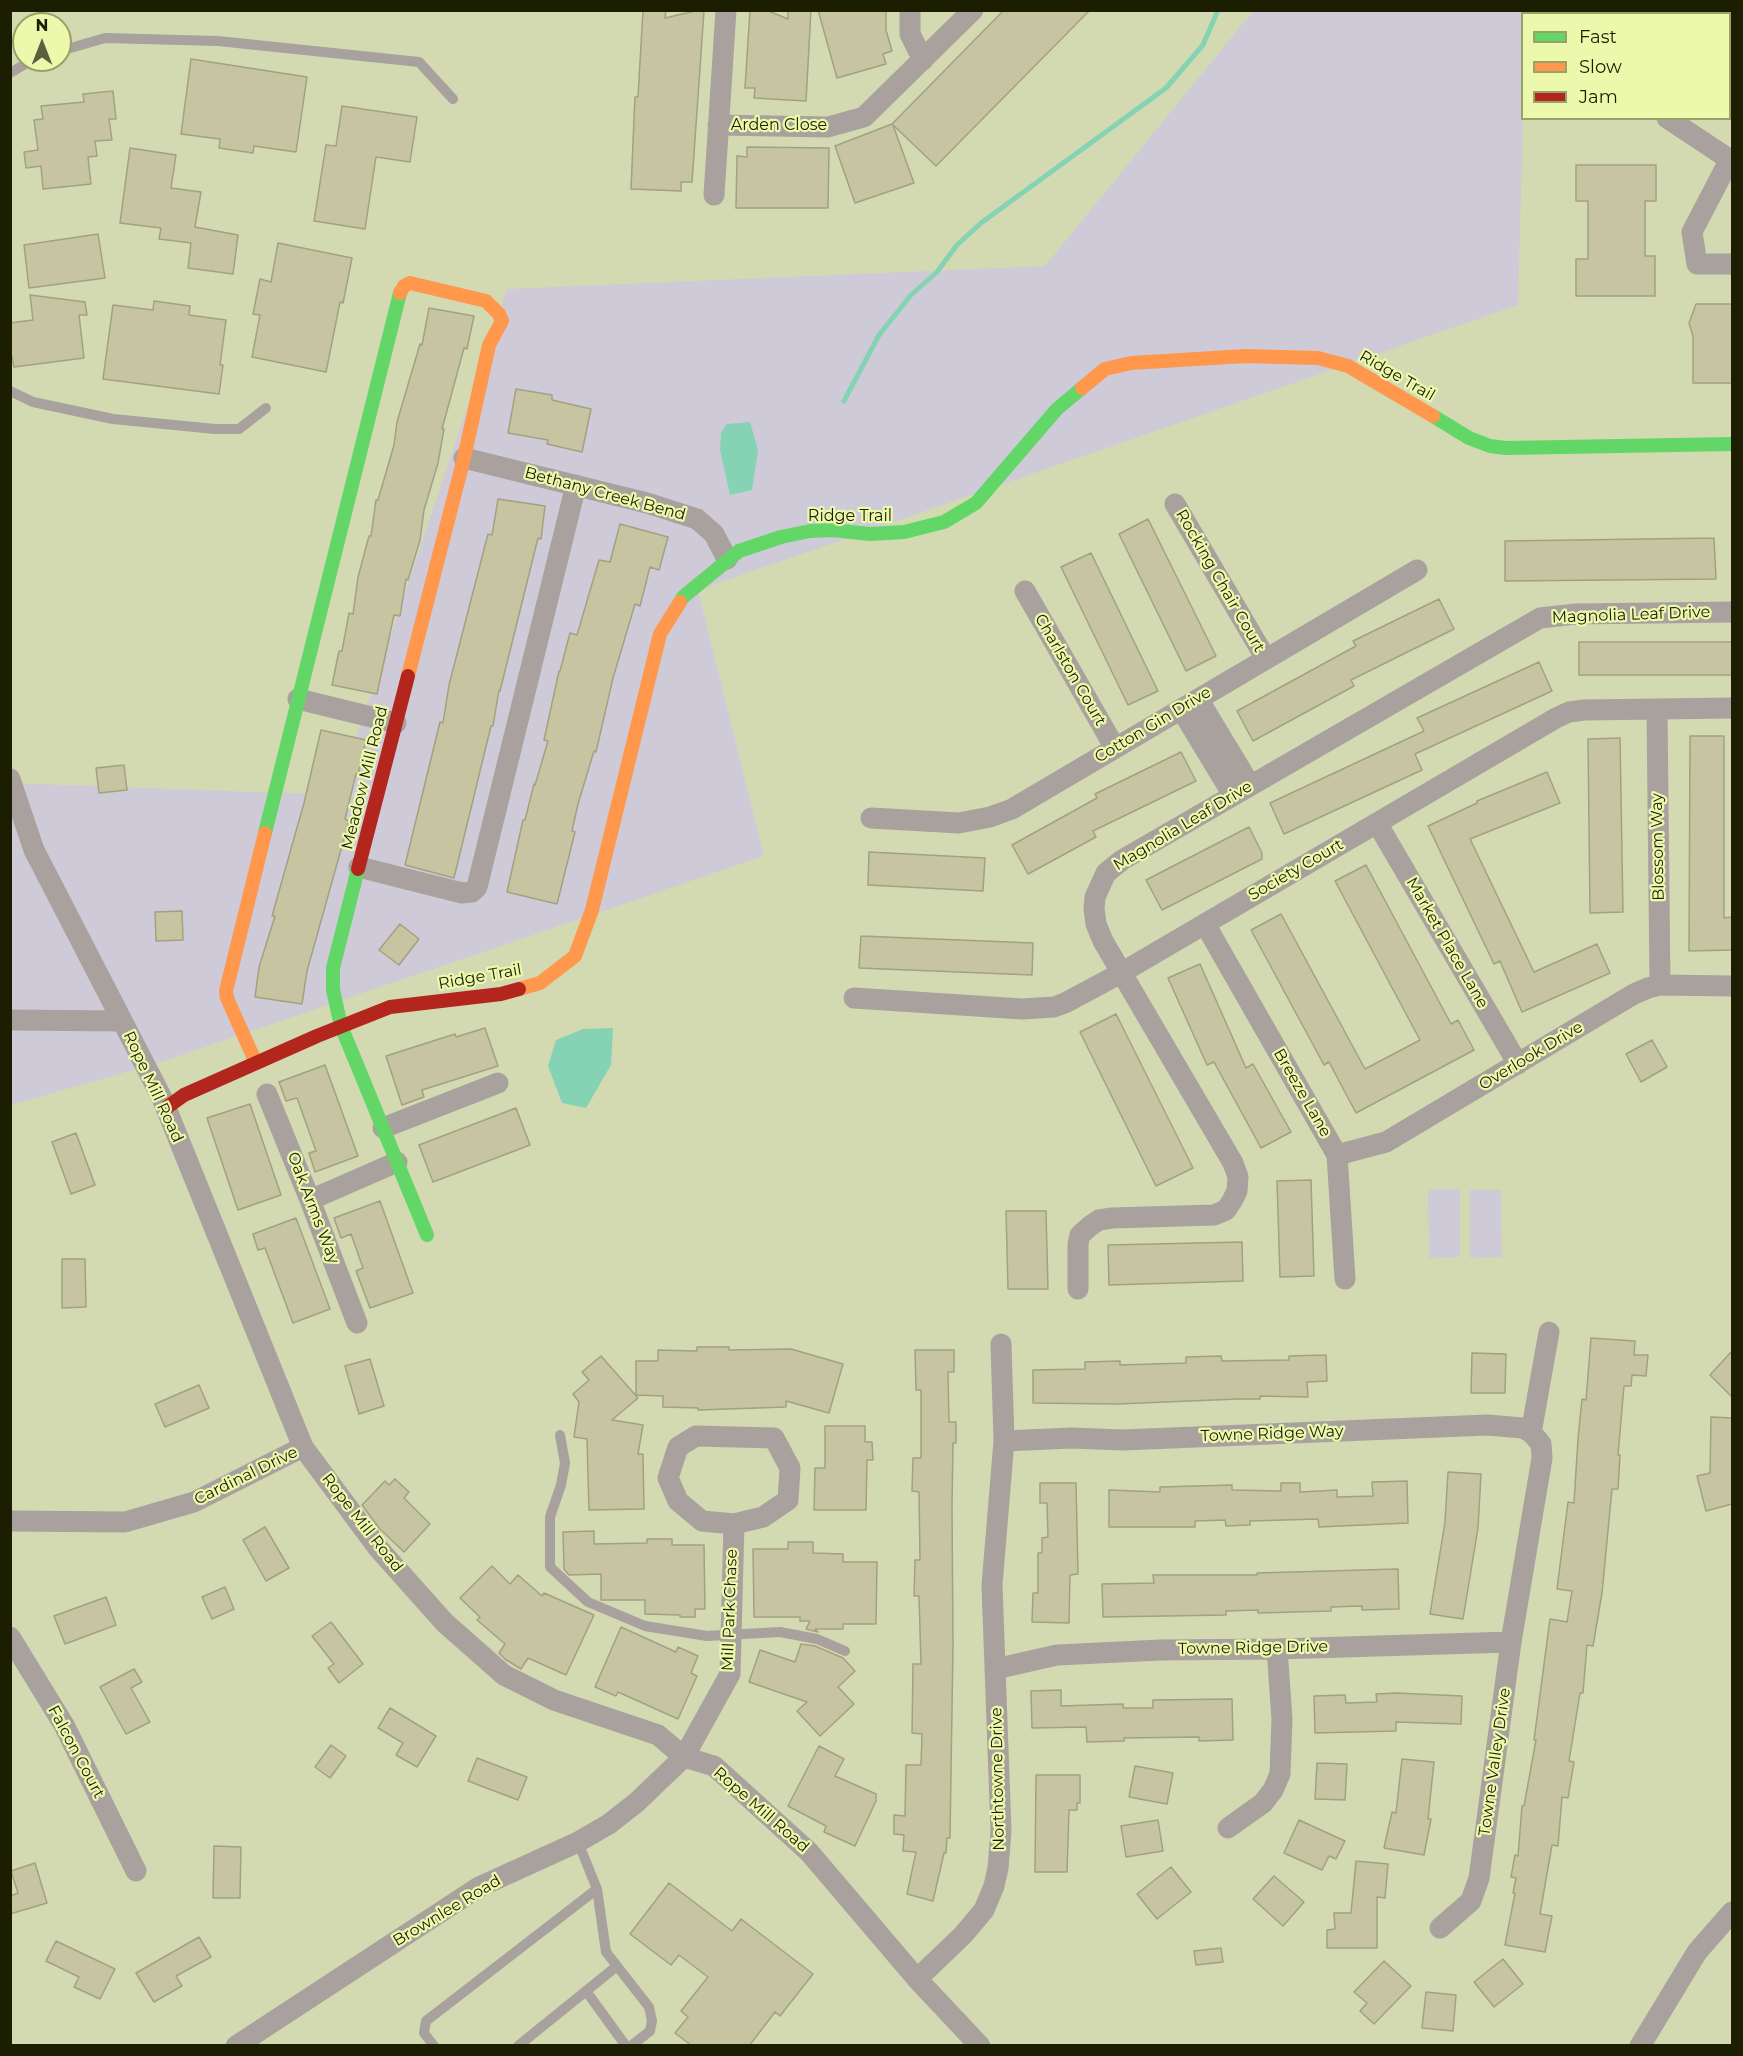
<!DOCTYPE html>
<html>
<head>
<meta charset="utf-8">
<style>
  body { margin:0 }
  #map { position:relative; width:1743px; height:2056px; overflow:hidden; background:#d3dab1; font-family:Montserrat,sans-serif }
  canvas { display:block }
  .frame { position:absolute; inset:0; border:12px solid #1b1e01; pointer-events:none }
  .legend { position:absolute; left:1521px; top:12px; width:210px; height:108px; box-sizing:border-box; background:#ecf9ad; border:2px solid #98a168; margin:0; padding:8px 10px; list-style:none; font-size:18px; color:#1b1e01 }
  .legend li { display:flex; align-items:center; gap:12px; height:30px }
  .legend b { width:30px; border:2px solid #98a168 }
  .north { position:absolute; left:12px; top:12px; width:60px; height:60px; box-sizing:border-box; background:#ecf9ad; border:2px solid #98a168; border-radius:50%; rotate:0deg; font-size:16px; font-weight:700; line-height:24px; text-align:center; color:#1b1e01 }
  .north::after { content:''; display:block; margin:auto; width:21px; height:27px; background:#5b603f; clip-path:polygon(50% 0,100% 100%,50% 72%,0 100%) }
</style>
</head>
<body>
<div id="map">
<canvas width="1743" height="2056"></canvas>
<div class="frame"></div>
<ul class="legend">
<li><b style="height:8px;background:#63d668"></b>Fast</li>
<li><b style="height:8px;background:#ff974d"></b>Slow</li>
<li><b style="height:8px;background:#b3261e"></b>Jam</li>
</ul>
<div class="north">N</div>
</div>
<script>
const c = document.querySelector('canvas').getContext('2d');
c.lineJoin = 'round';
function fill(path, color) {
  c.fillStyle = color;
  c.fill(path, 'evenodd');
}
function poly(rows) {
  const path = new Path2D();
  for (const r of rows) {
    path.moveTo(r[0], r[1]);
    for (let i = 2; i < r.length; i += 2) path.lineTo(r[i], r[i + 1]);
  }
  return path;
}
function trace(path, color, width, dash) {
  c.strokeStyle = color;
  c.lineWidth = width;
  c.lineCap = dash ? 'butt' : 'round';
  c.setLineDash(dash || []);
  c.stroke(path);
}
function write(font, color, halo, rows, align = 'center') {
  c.font = font + ' Montserrat,sans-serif';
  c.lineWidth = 4.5;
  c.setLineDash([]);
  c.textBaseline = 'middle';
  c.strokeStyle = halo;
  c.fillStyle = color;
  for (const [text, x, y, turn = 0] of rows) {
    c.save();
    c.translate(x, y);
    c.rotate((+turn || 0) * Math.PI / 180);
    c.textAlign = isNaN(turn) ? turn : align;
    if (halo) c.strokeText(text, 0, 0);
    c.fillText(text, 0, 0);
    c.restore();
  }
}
const green = poly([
  [1253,11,1534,11,1534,13,1522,14,1523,119,1518,305,698,590,764,856,155,1064,11,1105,11,783,337,795,507,289,1045,266],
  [1460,1189,1460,1257,1429,1258,1428,1190],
  [1470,1190,1501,1190,1502,1257,1470,1258]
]);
const water = poly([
  [750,422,758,450,752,490,730,495,720,450,721,433,727,424],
  [613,1028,611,1065,586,1108,562,1103,548,1066,556,1040,583,1029]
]);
const stream = poly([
  [844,401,879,335,911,295,937,272,957,245,981,223,1166,88,1203,45,1218,10]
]);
const building = poly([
  [643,10,666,10,665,18,695,11,704,11,692,182,681,182,681,191,631,189,635,97,638,97,643,10],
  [750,10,766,10,788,19,788,10,811,10,806,101,754,98,755,88,745,88,750,10],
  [818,10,886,10,886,30,892,51,883,54,886,64,837,78,818,10],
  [1004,10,1090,10,936,166,893,125,914,183,855,203,835,146,892,124,1004,10],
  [191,59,307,77,296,152,254,146,253,153,219,148,220,139,181,134,191,59],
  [113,91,116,119,109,119,112,140,95,141,97,156,88,157,91,184,43,189,41,166,26,168,24,152,38,150,34,120,43,119,41,106,84,102,83,94,113,91],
  [342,106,417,117,410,162,376,157,365,229,314,221,326,145,336,146,342,106],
  [747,147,829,148,828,208,736,208,737,156,747,157,747,147],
  [130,148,176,155,171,188,201,192,195,227,238,235,233,274,188,268,191,243,159,239,161,228,120,223,130,148],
  [1576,165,1656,165,1656,201,1645,201,1645,256,1655,256,1655,296,1576,296,1576,259,1588,259,1588,201,1576,201,1576,165],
  [98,234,105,278,29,288,24,245,98,234],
  [278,243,352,258,343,303,340,302,326,372,252,357,260,315,253,314,260,279,271,282,278,243],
  [30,295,85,302,87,315,79,315,84,358,14,367,12,357,10,357,10,323,33,320,30,295],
  [154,301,190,306,189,315,226,320,220,365,223,365,219,394,103,379,113,305,153,310,154,301],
  [1696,304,1732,304,1732,383,1693,383,1693,336,1689,323,1696,304],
  [429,308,474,316,467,349,464,348,442,429,444,429,438,463,424,510,420,540,408,580,406,579,400,616,394,615,377,694,332,685,339,651,342,651,349,613,353,614,358,577,369,536,371,536,376,500,378,500,394,445,397,422,420,344,422,345,429,308],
  [516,389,552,395,552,400,591,409,582,452,547,444,548,440,508,433,516,389],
  [498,499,545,506,541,539,538,538,500,691,499,690,493,726,491,726,454,878,405,865,440,722,443,723,449,685,488,534,492,535,498,499],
  [1148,519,1216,656,1186,671,1119,534,1148,519],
  [620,524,668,537,659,570,650,567,640,606,635,604,613,678,596,752,594,751,578,804,572,831,575,832,557,904,507,892,523,820,525,820,534,784,535,785,548,741,544,740,559,671,560,671,570,633,577,635,599,560,610,562,620,524],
  [1714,538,1716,579,1505,581,1505,541,1714,538],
  [1091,553,1158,691,1128,705,1061,567,1091,553],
  [1439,599,1454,629,1351,680,1354,686,1253,741,1237,711,1356,646,1353,641,1439,599],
  [1579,642,1732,642,1732,675,1579,675,1579,642],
  [1539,662,1552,691,1415,754,1422,770,1284,834,1270,803,1424,731,1417,718,1539,662],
  [321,730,366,740,358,775,356,774,345,819,349,821,307,971,302,1004,255,997,259,967,275,916,272,916,304,803,321,730],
  [1690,736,1724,736,1724,918,1732,917,1732,950,1689,951,1690,736],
  [1620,738,1623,912,1590,913,1588,739,1620,738],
  [1181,752,1196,781,1093,831,1096,837,1028,874,1012,845,1097,798,1095,794,1181,752],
  [124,765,127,790,99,793,96,768,124,765],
  [1547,772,1560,803,1470,839,1534,972,1597,944,1610,973,1522,1012,1500,961,1494,964,1428,826,1477,803,1477,801,1547,772],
  [1249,827,1262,853,1262,859,1162,910,1146,880,1249,827],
  [869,852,985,858,983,891,868,885,869,852],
  [1366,865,1451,1024,1458,1020,1474,1050,1356,1113,1329,1062,1324,1065,1251,930,1281,914,1365,1069,1420,1040,1335,881,1366,865],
  [182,911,183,940,156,941,155,912,182,911],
  [400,924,419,939,399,965,379,950,400,924],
  [861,936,1033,943,1032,975,859,968,861,936],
  [1200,964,1246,1068,1253,1064,1291,1132,1261,1148,1214,1062,1207,1065,1168,978,1200,964],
  [1116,1014,1193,1168,1156,1186,1080,1032,1116,1014],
  [485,1028,498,1066,422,1090,424,1097,402,1105,386,1056,455,1034,456,1037,485,1028],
  [1652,1040,1667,1067,1641,1082,1626,1054,1652,1040],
  [325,1065,358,1156,315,1172,309,1153,316,1151,297,1098,286,1101,279,1082,325,1065],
  [250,1104,281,1195,238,1210,207,1118,250,1104],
  [516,1108,530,1145,433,1182,419,1145,516,1108],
  [76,1133,95,1185,71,1194,52,1142,76,1133],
  [1311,1180,1314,1276,1280,1277,1277,1181,1311,1180],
  [380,1201,413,1293,370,1308,356,1271,363,1268,351,1234,341,1238,334,1218,380,1201],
  [1006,1211,1046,1211,1048,1289,1008,1289,1006,1211],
  [296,1218,330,1309,293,1323,265,1248,258,1250,253,1234,296,1218],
  [1242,1242,1243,1281,1109,1285,1108,1245,1242,1242],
  [62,1259,85,1259,86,1307,62,1308,62,1259],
  [1591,1338,1635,1341,1634,1355,1648,1355,1646,1376,1632,1375,1631,1386,1624,1386,1618,1455,1620,1455,1618,1489,1612,1489,1602,1593,1593,1646,1587,1645,1583,1693,1580,1693,1569,1761,1574,1762,1568,1798,1562,1797,1558,1846,1552,1845,1540,1914,1552,1916,1545,1952,1505,1945,1515,1893,1513,1893,1516,1878,1511,1877,1515,1855,1518,1856,1522,1806,1524,1806,1536,1740,1534,1740,1550,1619,1567,1622,1572,1591,1557,1589,1568,1502,1574,1503,1578,1439,1582,1399,1586,1400,1591,1338],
  [697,1347,729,1347,729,1350,791,1349,843,1364,829,1413,786,1401,786,1407,698,1410,698,1408,663,1407,663,1396,636,1395,636,1361,658,1361,658,1350,697,1351,697,1347],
  [915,1350,954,1350,954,1372,948,1372,949,1422,956,1422,956,1443,953,1443,952,1506,953,1645,950,1838,947,1838,946,1853,944,1853,933,1901,907,1894,916,1852,903,1851,904,1835,894,1834,894,1815,905,1816,906,1765,921,1765,922,1734,912,1733,913,1664,921,1664,919,1596,914,1596,915,1560,920,1560,919,1492,912,1491,913,1458,921,1458,921,1390,916,1390,915,1350],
  [1732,1351,1732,1397,1710,1375,1732,1351],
  [1472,1353,1506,1354,1505,1393,1471,1393,1472,1353],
  [1326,1355,1327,1381,1307,1382,1308,1397,1260,1396,1260,1399,1238,1399,1117,1404,1033,1403,1033,1370,1085,1369,1085,1362,1120,1361,1120,1365,1186,1363,1186,1357,1221,1356,1222,1361,1289,1360,1289,1356,1326,1355],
  [601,1356,638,1398,612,1420,643,1425,638,1454,643,1454,644,1509,589,1510,587,1439,574,1437,579,1402,573,1394,589,1380,582,1372,601,1356],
  [370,1359,384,1406,359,1414,345,1366,370,1359],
  [199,1385,209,1408,165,1427,155,1404,199,1385],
  [1711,1417,1732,1418,1732,1504,1706,1511,1697,1476,1710,1473,1711,1417],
  [825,1426,865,1426,865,1442,872,1442,873,1460,867,1460,866,1510,814,1510,815,1468,825,1468,825,1426],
  [1448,1472,1481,1474,1478,1528,1463,1619,1430,1614,1445,1522,1448,1472],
  [395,1479,409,1492,404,1498,430,1524,404,1552,379,1528,362,1505,385,1481,389,1485,395,1479],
  [1407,1481,1408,1523,1319,1527,1318,1519,1250,1521,1250,1525,1226,1526,1225,1520,1195,1521,1195,1527,1109,1527,1109,1490,1160,1492,1160,1487,1232,1485,1232,1490,1281,1491,1281,1483,1300,1483,1300,1492,1337,1490,1337,1497,1373,1496,1372,1482,1407,1481],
  [1040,1483,1076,1483,1078,1574,1070,1575,1069,1623,1032,1622,1033,1593,1038,1593,1038,1553,1042,1553,1042,1538,1048,1537,1047,1503,1040,1503,1040,1483],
  [265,1527,289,1568,266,1581,243,1540,265,1527],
  [594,1531,594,1544,647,1543,647,1539,672,1539,672,1545,704,1545,705,1609,695,1609,695,1617,680,1617,680,1615,645,1614,645,1600,601,1600,601,1574,569,1575,564,1569,563,1532,594,1531],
  [788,1542,813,1542,813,1553,843,1554,843,1562,877,1562,876,1624,843,1624,843,1629,815,1629,818,1632,806,1629,810,1621,800,1621,800,1617,754,1617,753,1549,788,1549,788,1542],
  [492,1566,510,1584,518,1575,542,1596,544,1593,594,1615,566,1675,528,1658,521,1669,505,1659,499,1653,505,1644,477,1620,480,1617,460,1598,492,1566],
  [1398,1569,1399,1609,1362,1610,1362,1606,1331,1607,1331,1611,1258,1613,1258,1610,1226,1611,1226,1615,1103,1617,1102,1584,1154,1583,1153,1575,1257,1575,1257,1573,1398,1569],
  [225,1587,234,1609,212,1619,202,1597,225,1587],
  [106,1597,116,1625,65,1644,54,1616,106,1597],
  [331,1622,363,1664,339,1683,328,1668,334,1664,312,1636,331,1622],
  [621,1627,676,1652,678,1647,698,1656,691,1673,697,1676,678,1719,618,1692,616,1696,595,1687,621,1627],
  [801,1644,815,1646,843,1658,855,1671,838,1687,854,1704,820,1736,797,1711,807,1702,749,1682,760,1650,795,1662,801,1644],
  [134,1669,142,1682,131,1688,150,1722,126,1734,100,1687,134,1669],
  [1061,1690,1061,1706,1123,1704,1123,1708,1153,1708,1153,1700,1232,1699,1233,1740,1199,1741,1199,1737,1124,1738,1124,1741,1087,1742,1086,1727,1032,1728,1031,1691,1061,1690],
  [1396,1693,1462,1696,1461,1724,1396,1722,1396,1731,1315,1733,1314,1696,1345,1695,1346,1703,1377,1702,1376,1694,1396,1693],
  [390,1708,436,1736,417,1767,396,1755,403,1743,378,1728,390,1708],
  [331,1745,346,1756,330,1778,315,1767,331,1745],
  [819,1746,844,1759,835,1776,876,1794,876,1801,855,1846,824,1832,826,1826,788,1806,819,1746],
  [477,1758,527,1777,518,1800,468,1781,477,1758],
  [1402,1759,1434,1762,1428,1819,1431,1819,1424,1855,1384,1848,1392,1812,1396,1813,1402,1759],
  [1317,1763,1347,1764,1345,1800,1315,1799,1317,1763],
  [1135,1766,1173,1773,1167,1804,1129,1797,1135,1766],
  [1036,1775,1080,1775,1080,1803,1077,1803,1077,1810,1069,1810,1067,1872,1035,1872,1036,1775],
  [1158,1820,1163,1851,1126,1857,1121,1826,1158,1820],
  [1299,1820,1345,1841,1336,1859,1329,1856,1322,1870,1284,1853,1299,1820],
  [214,1846,241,1847,240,1898,213,1898,214,1846],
  [1356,1861,1388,1864,1385,1898,1377,1897,1377,1948,1327,1948,1327,1930,1335,1929,1334,1913,1351,1913,1356,1861],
  [35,1863,47,1903,10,1914,10,1896,18,1893,11,1871,35,1863],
  [1171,1867,1191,1892,1157,1919,1137,1894,1171,1867],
  [1274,1876,1304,1902,1283,1926,1253,1899,1274,1876],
  [669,1883,732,1931,741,1919,813,1974,780,2016,775,2012,749,2046,692,2046,675,2033,688,2017,681,2011,708,1977,679,1955,671,1965,630,1934,669,1883],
  [199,1937,211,1957,176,1976,182,1986,154,2002,136,1973,199,1937],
  [56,1941,115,1969,100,1999,74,1987,79,1977,46,1961,56,1941],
  [1221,1948,1223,1962,1196,1965,1194,1951,1221,1948],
  [1503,1959,1523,1984,1494,2007,1474,1982,1503,1959],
  [1384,1961,1411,1986,1374,2024,1360,2011,1367,2003,1354,1992,1384,1961],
  [1426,1992,1456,1995,1453,2031,1422,2028,1426,1992]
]);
const lane = poly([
  [60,51,105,38,218,41,419,62,453,99],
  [10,73,32,60],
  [10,391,33,402,113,419,215,429,239,429,266,408],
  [560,1435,565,1463,561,1485,550,1517,550,1567,588,1602,645,1626,707,1636,780,1632,817,1639,845,1651],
  [578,1842,597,1889,606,1952,649,2007,652,2021,650,2031,631,2046],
  [586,1991,626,2046],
  [434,2046,424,2033,426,2021,597,1889],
  [518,2046,617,1966]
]);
const street = poly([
  [910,10,910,34,923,60],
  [1667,118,1732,161],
  [718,125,828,127,864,117,973,10],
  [1730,159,1692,232,1697,264,1732,264],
  [714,195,726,10],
  [464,458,647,503,697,519,714,534,727,559],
  [1175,504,1266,659],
  [1025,591,1115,748],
  [298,699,396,723],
  [1198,699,1250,785],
  [1181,709,1233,795],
  [1657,709,1660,985],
  [10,779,34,850,162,1098,303,1447,378,1548,445,1623,504,1675,554,1700,658,1735,684,1757,714,1766,809,1852,917,1979,980,2046],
  [871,818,959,823,990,817,1012,809,1417,570],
  [1377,823,1518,1064],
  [359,867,462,893,472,892,477,887,576,485],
  [1205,924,1337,1155,1345,1279],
  [854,998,1022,1009,1054,1007,1065,1003,1121,973,1556,718,1569,712,1584,710,1732,708],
  [10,1020,122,1021],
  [267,1094,310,1200,357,1323],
  [383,1128,498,1083],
  [1337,1155,1386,1142,1634,994,1648,988,1660,985,1732,986],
  [310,1200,397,1162],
  [1078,1289,1078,1244,1080,1235,1090,1226,1099,1220,1112,1218,1214,1215,1226,1210,1232,1201,1237,1191,1238,1177,1233,1163,1103,941,1096,924,1094,909,1095,897,1106,873,1122,860,1540,618,1576,614,1732,612],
  [1001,1344,1004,1441],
  [1531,1433,1549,1332],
  [10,1521,125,1522,194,1502,303,1447],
  [10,1637,64,1725,136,1871],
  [995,1669,1057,1655,1161,1650,1277,1649,1511,1642],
  [1228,1828,1263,1803,1273,1790,1280,1774,1282,1719,1277,1649],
  [917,1979,963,1935,984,1910,994,1886,998,1868,1001,1831,992,1585,1004,1441,1072,1438,1123,1440,1487,1425,1523,1428,1532,1433,1541,1444,1542,1458,1511,1642,1479,1878,1471,1901,1440,1928],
  [236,2046,479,1887,578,1842,609,1824,637,1802,684,1757,730,1674,734,1524,763,1517,788,1500,790,1468,774,1438,696,1436,678,1447,668,1478,678,1501,702,1521,734,1524],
  [1640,2046,1697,1952,1732,1912]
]);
const fast = poly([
  [1433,416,1469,438,1490,446,1506,448,1732,444],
  [680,602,683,597,739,551,781,537,810,531,832,530,870,534,904,532,944,522,976,503,1057,409,1082,388],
  [265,833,400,293],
  [358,869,333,968,333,990,341,1026,427,1235]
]);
const slow = poly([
  [400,293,404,286,410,283,486,301,499,314,502,321,489,345,464,458,408,676],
  [1082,388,1105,369,1131,363,1246,356,1318,358,1348,366,1433,416],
  [519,989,540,983,575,956,592,910,660,634,680,602],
  [256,1063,227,998,226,991,265,833]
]);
const jam = poly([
  [358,869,408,676],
  [166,1108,184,1095,317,1036,390,1007,501,994,519,989]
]);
const streetNames = [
  ["Arden Close",779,125],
  ["Ridge Trail",1397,376,30],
  ["Bethany Creek Bend",605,494,15],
  ["Ridge Trail",850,516],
  ["Rocking Chair Court",1220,581,60],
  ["Magnolia Leaf Drive",1631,615,-2],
  ["Charlston Court",1070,670,60],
  ["Cotton Gin Drive",1153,725,-31],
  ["Meadow Mill Road",365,778,-76],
  ["Magnolia Leaf Drive",1183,826,-31],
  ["Blossom Way",1658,847,-91],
  ["Society Court",1296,870,-30],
  ["Market Place Lane",1447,943,60],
  ["Ridge Trail",480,977,-10],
  ["Overlook Drive",1531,1056,-31],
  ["Rope Mill Road",153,1087,65],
  ["Breeze Lane",1302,1093,60],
  ["Oak Arms Way",313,1208,69],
  ["Towne Ridge Way",1272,1434,-2],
  ["Cardinal Drive",246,1476,-26],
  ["Rope Mill Road",362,1523,52],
  ["Mill Park Chase",730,1610,-88],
  ["Towne Ridge Drive",1253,1648,-1],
  ["Falcon Court",76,1752,62],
  ["Towne Valley Drive",1495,1762,-82],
  ["Northtowne Drive",998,1779,-91],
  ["Rope Mill Road",761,1810,41],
  ["Brownlee Road",447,1911,-31]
];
fill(green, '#cfcad8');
fill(water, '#85d3b4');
trace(stream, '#85d3b4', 5);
fill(building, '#c6c4a1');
trace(building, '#a2a181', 1.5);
trace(lane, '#a9a19e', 10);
trace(street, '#a9a19e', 21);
trace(fast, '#63d668', 14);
trace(slow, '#ff974d', 14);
trace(jam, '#b3261e', 14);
write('16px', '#1b1e01', '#ecf9ad', streetNames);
</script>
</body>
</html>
